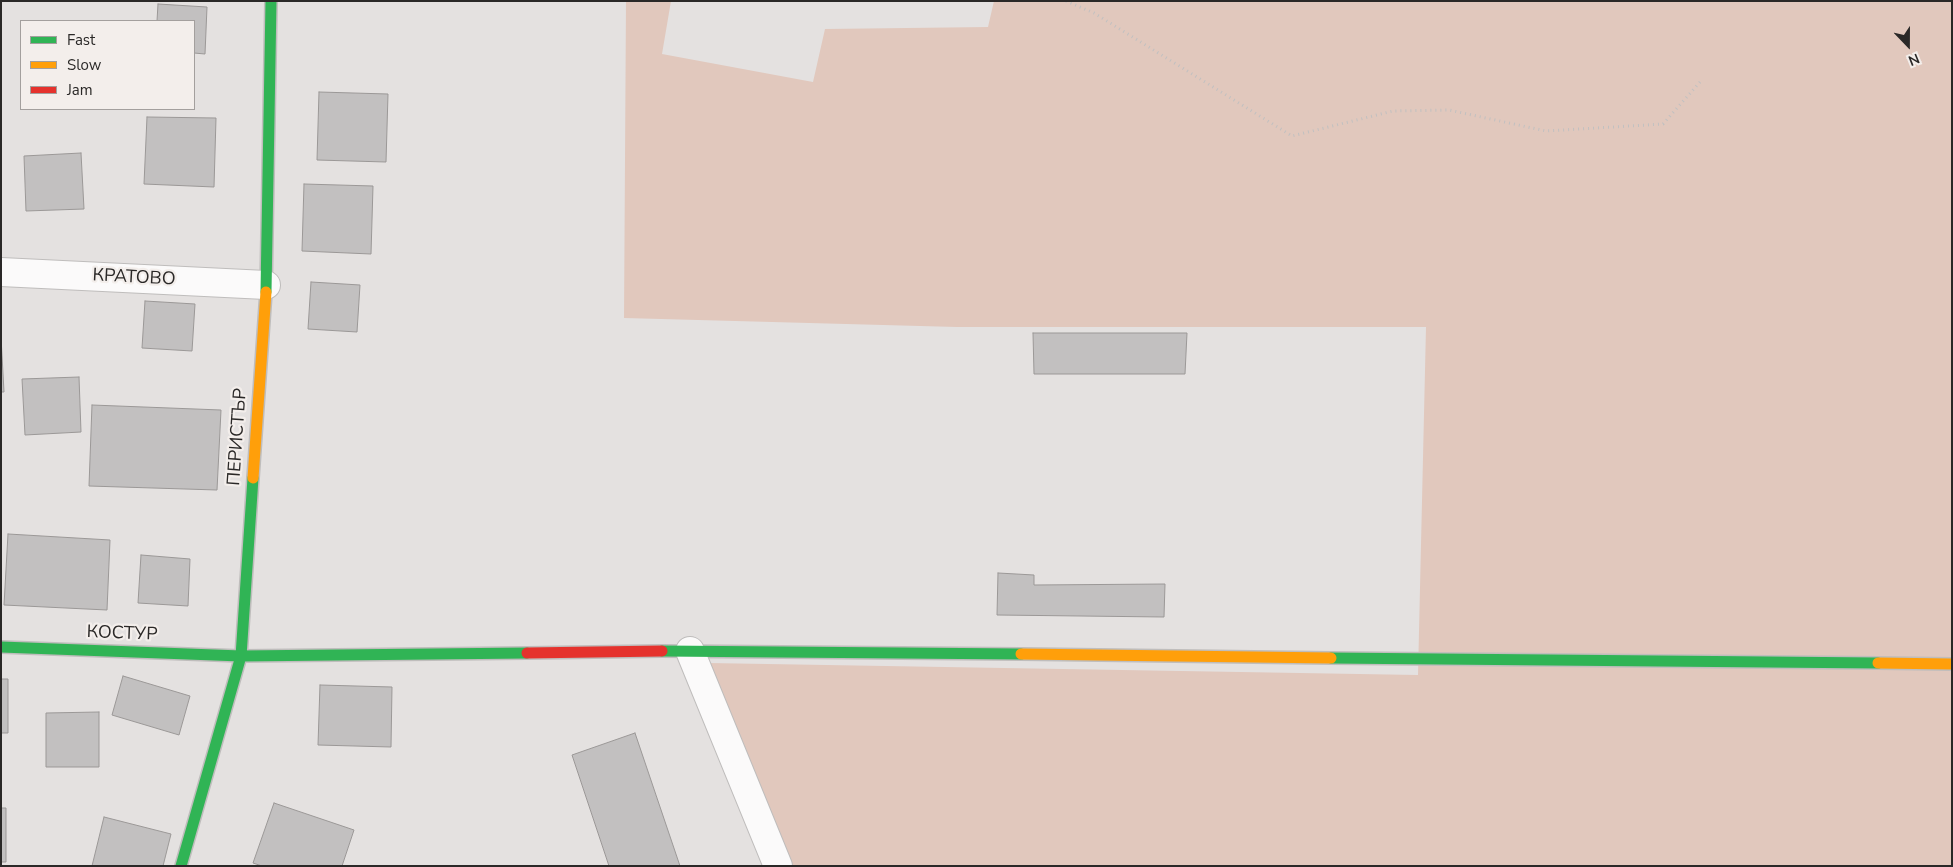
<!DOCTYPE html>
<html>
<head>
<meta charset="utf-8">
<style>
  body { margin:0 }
  #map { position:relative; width:1953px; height:867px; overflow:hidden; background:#e4e1e0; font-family:"Nunito Sans",sans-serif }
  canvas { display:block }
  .frame { position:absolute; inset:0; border:2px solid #2a2827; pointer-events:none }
  .legend { position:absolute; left:20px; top:20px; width:175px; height:90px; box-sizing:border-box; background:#f3eeeb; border:1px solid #a39f9d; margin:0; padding:6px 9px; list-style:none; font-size:15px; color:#2a2827 }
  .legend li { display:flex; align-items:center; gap:10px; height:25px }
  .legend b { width:25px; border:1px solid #a39f9d }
  .north { position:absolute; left:1883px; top:20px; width:50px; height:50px; -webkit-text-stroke:4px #f3eeeb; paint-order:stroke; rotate:158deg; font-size:14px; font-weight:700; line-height:20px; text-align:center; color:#2a2827 }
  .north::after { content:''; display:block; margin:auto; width:18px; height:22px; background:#2a2827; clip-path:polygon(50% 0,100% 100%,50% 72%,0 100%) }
</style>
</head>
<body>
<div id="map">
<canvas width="1953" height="867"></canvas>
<div class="frame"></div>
<ul class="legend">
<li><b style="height:6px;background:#30b455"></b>Fast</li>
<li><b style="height:6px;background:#ff9f0a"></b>Slow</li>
<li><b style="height:6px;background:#e5322d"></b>Jam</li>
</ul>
<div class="north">N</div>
</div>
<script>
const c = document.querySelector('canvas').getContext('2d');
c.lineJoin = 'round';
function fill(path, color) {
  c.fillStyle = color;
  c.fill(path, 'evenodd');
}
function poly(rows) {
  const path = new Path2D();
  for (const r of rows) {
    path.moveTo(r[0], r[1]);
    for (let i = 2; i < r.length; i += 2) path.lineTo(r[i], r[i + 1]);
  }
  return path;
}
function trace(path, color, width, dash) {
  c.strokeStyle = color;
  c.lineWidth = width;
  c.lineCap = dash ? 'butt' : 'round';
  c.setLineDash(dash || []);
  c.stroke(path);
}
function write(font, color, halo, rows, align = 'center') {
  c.font = font + ' "Nunito Sans",sans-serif';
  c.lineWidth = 4.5;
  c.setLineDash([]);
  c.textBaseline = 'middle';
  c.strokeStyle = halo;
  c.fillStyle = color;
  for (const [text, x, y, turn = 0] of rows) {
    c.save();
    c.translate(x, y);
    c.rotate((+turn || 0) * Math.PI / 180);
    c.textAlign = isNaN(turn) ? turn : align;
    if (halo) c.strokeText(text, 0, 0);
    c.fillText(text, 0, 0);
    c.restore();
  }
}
const green = poly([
  [626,1,671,1,662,54,813,82,825,29,988,27,994,1,1952,1,1952,866,789,866,708,663,1418,675,1426,327,957,327,624,318]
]);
const building = poly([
  [158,4,207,7,205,54,194,53,194,21,157,21,158,4],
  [319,92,388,94,386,162,317,160,319,92],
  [147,117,216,118,214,187,144,184,147,117],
  [81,153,84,209,26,211,24,156,81,153],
  [304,184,373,186,371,254,302,251,304,184],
  [311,282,360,285,357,332,308,329,311,282],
  [145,301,195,304,192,351,142,348,145,301],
  [1033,333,1187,333,1185,374,1034,374,1033,333],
  [1,337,4,392,1,392,1,337],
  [79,377,81,432,25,435,22,379,79,377],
  [92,405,221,410,217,490,89,486,92,405],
  [8,534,110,540,107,610,4,605,8,534],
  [141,555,190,559,188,606,138,603,141,555],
  [998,573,1034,575,1034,585,1165,584,1164,617,997,615,998,573],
  [123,676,190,696,179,735,112,715,123,676],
  [1,679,8,679,8,733,1,733,1,679],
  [320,685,392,687,391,747,318,745,320,685],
  [99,712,99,767,46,767,46,713,99,712],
  [635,733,680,866,609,866,572,755,635,733],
  [274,803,354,830,342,866,262,866,253,863,274,803],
  [1,808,6,808,6,862,1,862,1,808],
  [104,817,171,834,163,866,92,866,104,817]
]);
const path = poly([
  [1066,1,1094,13,1292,136,1393,111,1449,110,1546,131,1663,124,1701,81]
]);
const street = poly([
  [1,272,266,285],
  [690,651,778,866]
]);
const fast = poly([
  [266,292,271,1],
  [1,647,241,656,527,653],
  [662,651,1021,654],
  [1331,658,1878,663],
  [181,866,241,656,253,478]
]);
const slow = poly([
  [253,478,266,292],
  [1021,654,1331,658],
  [1878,663,1952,664]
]);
const jam = poly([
  [527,653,662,651]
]);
const streetNames = [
  ["КРАТОВО",134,278,3],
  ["ПЕРИСТЪР",238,437,-86],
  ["КОСТУР",122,634,2]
];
fill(green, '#e1c8bd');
fill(building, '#c2c0c0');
trace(building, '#9b9897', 1);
trace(street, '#bfbdbc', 30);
trace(fast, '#bfbdbc', 14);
trace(slow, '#bfbdbc', 14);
trace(jam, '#bfbdbc', 14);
trace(path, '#c1c0c0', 3, [1, 4]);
trace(street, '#fbfafa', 28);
trace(fast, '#30b455', 11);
trace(slow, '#ff9f0a', 11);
trace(jam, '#e5322d', 11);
write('18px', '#2a2827', '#f3eeeb', streetNames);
</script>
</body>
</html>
